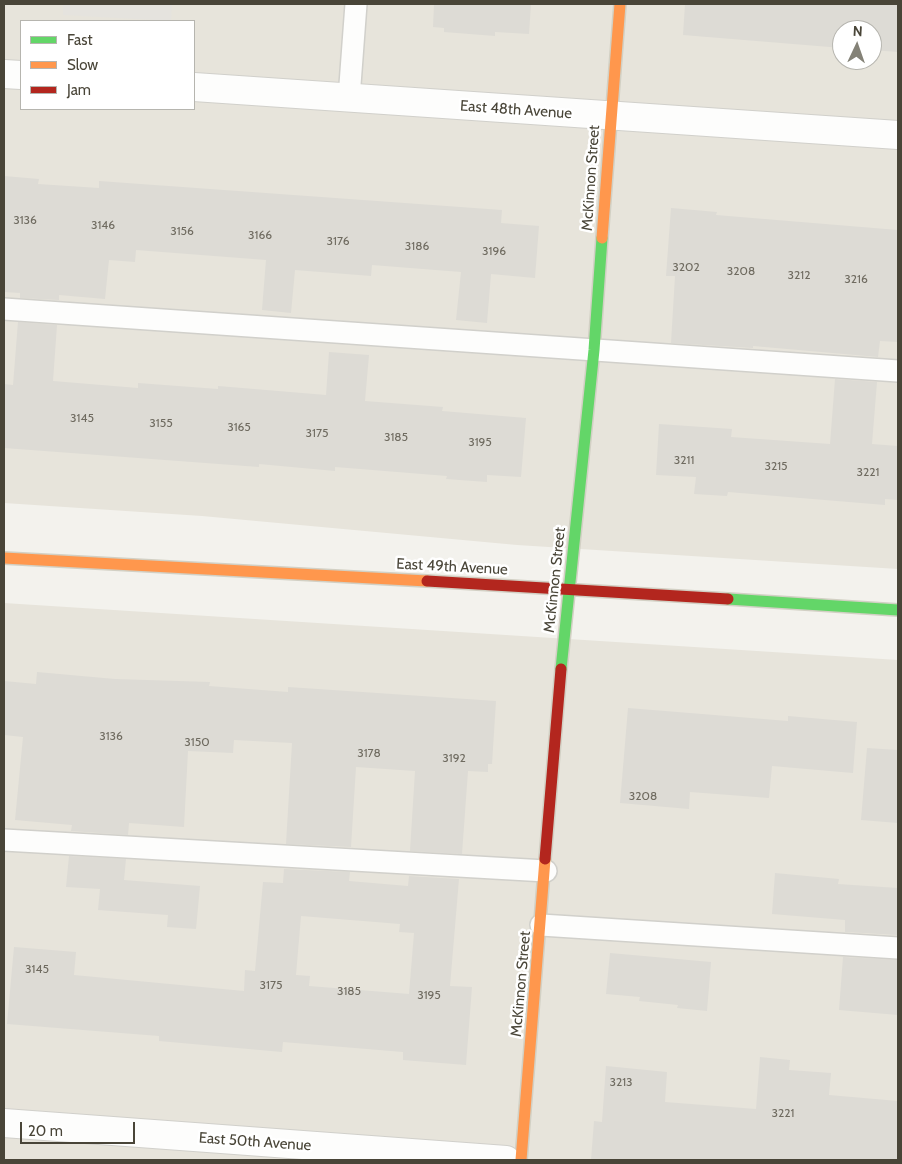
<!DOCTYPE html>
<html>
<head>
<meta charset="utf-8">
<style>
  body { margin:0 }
  #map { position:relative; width:902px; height:1164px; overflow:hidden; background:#f3f2ed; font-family:Cabin,sans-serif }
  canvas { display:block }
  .frame { position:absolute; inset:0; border:5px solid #494538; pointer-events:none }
  .legend { position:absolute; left:20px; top:20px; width:175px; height:90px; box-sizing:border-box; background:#fff; border:1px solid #b6b5af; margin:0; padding:6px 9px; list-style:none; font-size:15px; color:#494538 }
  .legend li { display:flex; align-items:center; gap:10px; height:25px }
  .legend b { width:25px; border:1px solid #b6b5af }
  .north { position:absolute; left:832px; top:20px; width:50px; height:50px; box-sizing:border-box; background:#fff; border:1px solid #b6b5af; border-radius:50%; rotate:3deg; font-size:14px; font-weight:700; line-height:20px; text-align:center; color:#494538 }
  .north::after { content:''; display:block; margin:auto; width:18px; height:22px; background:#848277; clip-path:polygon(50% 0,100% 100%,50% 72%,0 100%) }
  .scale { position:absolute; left:20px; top:1122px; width:115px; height:22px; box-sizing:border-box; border:2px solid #494538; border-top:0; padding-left:6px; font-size:15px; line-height:18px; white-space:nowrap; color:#494538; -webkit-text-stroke:4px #fff; paint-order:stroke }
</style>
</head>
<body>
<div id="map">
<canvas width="902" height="1164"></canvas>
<div class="frame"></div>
<ul class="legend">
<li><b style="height:6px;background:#63d668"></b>Fast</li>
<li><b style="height:6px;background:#ff974d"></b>Slow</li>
<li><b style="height:6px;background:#b3261e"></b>Jam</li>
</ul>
<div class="north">N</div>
<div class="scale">20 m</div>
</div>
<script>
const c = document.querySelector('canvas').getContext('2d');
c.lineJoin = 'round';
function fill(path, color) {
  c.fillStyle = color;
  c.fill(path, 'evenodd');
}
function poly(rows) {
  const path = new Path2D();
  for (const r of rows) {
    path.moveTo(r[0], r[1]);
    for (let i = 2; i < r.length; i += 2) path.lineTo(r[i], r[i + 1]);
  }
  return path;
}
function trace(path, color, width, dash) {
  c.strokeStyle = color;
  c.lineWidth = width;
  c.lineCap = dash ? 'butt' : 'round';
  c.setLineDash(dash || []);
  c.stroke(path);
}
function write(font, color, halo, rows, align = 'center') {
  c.font = font + ' Cabin,sans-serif';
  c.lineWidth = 5;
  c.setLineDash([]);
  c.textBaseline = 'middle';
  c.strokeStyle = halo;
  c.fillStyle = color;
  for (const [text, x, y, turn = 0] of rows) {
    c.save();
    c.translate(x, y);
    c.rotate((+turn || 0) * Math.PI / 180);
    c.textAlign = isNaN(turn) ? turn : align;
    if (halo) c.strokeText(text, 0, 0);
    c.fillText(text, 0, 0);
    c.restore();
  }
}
const residential = poly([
  [4,4,898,4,898,569,517,545,202,516,4,503],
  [21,21,194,21,194,109,21,109],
  [842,30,872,30,872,60,842,60],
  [4,603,898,660,898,1160,4,1160]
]);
const parking = poly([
  [63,4,172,4,171,21,63,15]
]);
const building = poly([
  [434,4,531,4,529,34,495,32,495,36,444,32,444,28,433,27],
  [685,4,898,4,898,52,872,50,872,30,842,30,842,48,683,35],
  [4,176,39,179,38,184,99,188,99,181,502,210,501,223,539,226,535,278,491,274,487,323,456,320,461,272,372,265,371,276,295,270,291,313,262,310,266,260,136,250,135,262,109,260,105,299,59,295,59,300,20,298,20,293,4,292],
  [671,208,717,212,716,215,898,230,898,342,880,341,878,357,753,346,753,348,671,343,675,276,666,276],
  [18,322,57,325,53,381,138,388,138,383,218,389,218,386,326,395,329,352,369,355,365,401,443,407,442,411,526,418,521,477,487,475,487,482,446,479,447,476,335,467,335,471,259,464,259,467,4,448,4,384,13,385],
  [835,379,877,382,872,444,898,446,898,500,885,499,885,505,728,492,727,496,694,494,696,477,656,475,659,424,732,429,731,437,830,444],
  [37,672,115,679,210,682,209,686,288,692,288,687,496,701,492,764,488,764,488,772,468,771,462,854,410,851,415,771,356,767,351,847,286,844,292,743,234,740,233,753,188,751,184,827,129,823,128,835,71,831,72,825,15,820,23,737,4,735,4,681,36,684],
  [628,708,788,721,788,716,857,722,853,773,772,766,769,798,690,792,689,809,620,803],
  [867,748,898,750,898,823,861,820],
  [69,856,126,859,124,880,200,886,196,929,167,927,168,915,98,910,100,889,66,887],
  [284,869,350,872,349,881,408,886,409,876,459,879,450,986,472,987,466,1065,403,1060,403,1052,283,1042,282,1052,159,1041,159,1036,7,1024,14,947,76,952,74,975,244,991,245,970,255,971,263,882,283,883],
  [301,916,400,924,399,932,414,933,409,994,309,986,310,976,296,975],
  [775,873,839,879,838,884,898,888,898,935,845,932,845,920,772,914],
  [610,953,711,962,707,1011,677,1008,678,1005,639,1001,640,997,606,994],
  [843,957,898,960,898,1015,839,1010],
  [760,1057,790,1060,789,1070,831,1073,829,1095,898,1101,898,1160,591,1160,594,1121,602,1122,606,1066,667,1072,665,1102,756,1109]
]);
const lane = poly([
  [349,98,356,4],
  [4,309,898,371],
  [4,840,546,871],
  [541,925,898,948]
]);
const street = poly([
  [4,74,21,75],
  [194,87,898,135],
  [4,1123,506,1160]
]);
const fast = poly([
  [728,599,898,610],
  [561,669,594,350,602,238]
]);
const slow = poly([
  [602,238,620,4],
  [4,558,427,581],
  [521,1160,545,859]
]);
const jam = poly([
  [427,581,728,599],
  [545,859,561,669]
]);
const numberNames = [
  ["3136",25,220],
  ["3146",103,225],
  ["3156",182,231],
  ["3166",260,235],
  ["3176",338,241],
  ["3186",417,246],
  ["3196",494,251],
  ["3202",686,267],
  ["3208",741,271],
  ["3212",799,275],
  ["3216",856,279],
  ["3145",82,418],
  ["3155",161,423],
  ["3165",239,427],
  ["3175",317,433],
  ["3185",396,437],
  ["3195",480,442],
  ["3211",684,460],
  ["3215",776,466],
  ["3221",868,472],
  ["3136",111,736],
  ["3150",197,742],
  ["3178",369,753],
  ["3192",454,758],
  ["3208",643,796],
  ["3145",37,969],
  ["3175",271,985],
  ["3185",349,991],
  ["3195",429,995],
  ["3213",621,1082],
  ["3221",783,1113]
];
const streetNames = [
  ["East 48th Avenue",516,110,4],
  ["McKinnon Street",591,178,-86],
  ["East 49th Avenue",452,567,3],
  ["McKinnon Street",555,580,-84],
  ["McKinnon Street",521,984,-85],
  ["East 50th Avenue",255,1142,4]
];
fill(residential, '#e7e4db');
fill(parking, '#e5e3de');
fill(building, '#dddbd5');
trace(lane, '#d1d0cb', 24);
trace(street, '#d1d0cb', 30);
trace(fast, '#d2d0c4', 14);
trace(slow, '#d2d0c4', 14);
trace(jam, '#d2d0c4', 14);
trace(lane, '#fdfdfc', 21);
trace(street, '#fdfdfc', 28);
trace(fast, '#63d668', 11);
trace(slow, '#ff974d', 11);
trace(jam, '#b3261e', 11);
write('12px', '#6f6b60', null, numberNames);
write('15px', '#494538', '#fff', streetNames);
</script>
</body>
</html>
